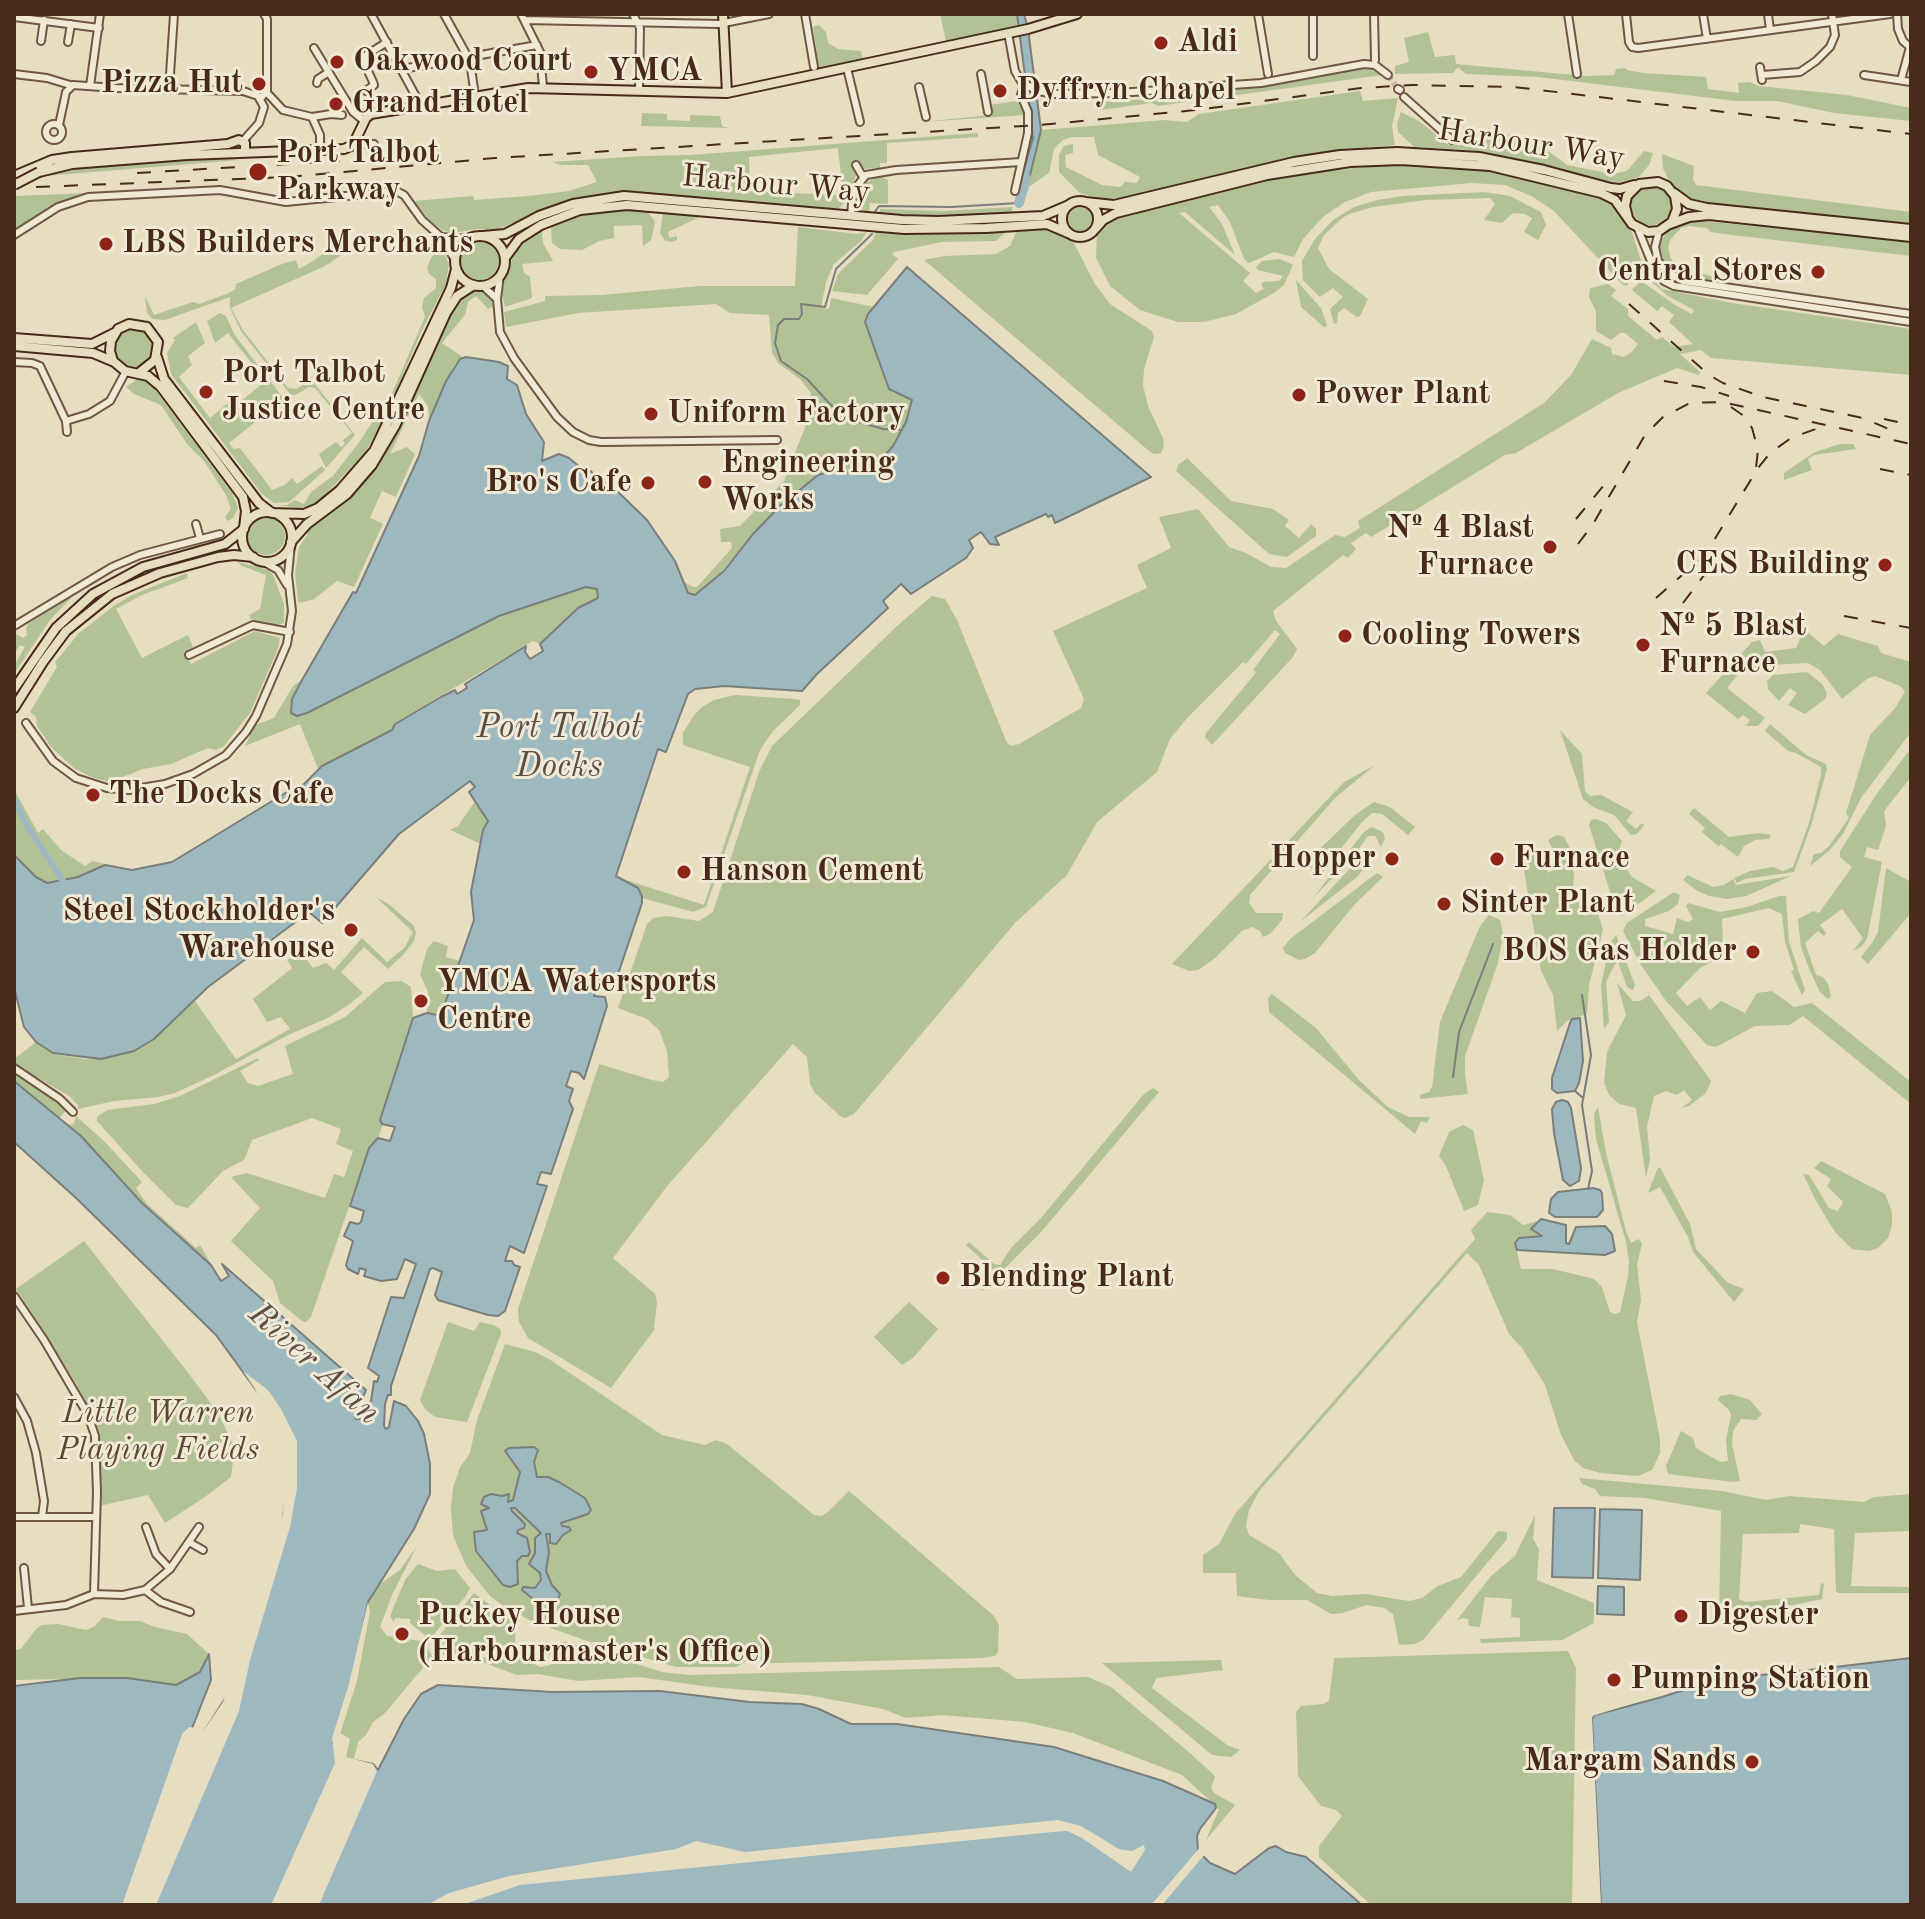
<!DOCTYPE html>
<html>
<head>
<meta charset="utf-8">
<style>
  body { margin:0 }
  #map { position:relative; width:1925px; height:1919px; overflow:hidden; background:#e7ddc0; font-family:"Old Standard TT",serif }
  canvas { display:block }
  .frame { position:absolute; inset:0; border:16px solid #472a19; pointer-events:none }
</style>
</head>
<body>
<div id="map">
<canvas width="1925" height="1919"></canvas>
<div class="frame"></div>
</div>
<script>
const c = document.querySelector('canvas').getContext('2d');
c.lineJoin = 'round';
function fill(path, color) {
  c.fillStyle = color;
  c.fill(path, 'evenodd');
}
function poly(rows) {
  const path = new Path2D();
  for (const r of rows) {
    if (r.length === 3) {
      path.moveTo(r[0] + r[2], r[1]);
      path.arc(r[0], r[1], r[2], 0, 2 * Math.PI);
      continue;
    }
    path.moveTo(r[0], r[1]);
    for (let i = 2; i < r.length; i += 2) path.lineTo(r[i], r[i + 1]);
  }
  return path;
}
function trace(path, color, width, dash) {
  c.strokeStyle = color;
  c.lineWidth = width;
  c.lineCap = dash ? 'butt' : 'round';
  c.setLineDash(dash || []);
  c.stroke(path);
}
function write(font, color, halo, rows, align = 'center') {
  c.font = font + ' "Old Standard TT",serif';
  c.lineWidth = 6;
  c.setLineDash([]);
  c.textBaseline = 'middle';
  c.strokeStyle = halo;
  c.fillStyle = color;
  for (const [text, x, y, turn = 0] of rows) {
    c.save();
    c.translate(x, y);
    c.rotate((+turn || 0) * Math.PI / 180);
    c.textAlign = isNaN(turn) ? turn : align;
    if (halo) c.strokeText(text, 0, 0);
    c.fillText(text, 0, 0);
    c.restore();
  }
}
const green = poly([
  [940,14,1017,14,1017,26,946,41],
  [819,25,826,32,828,43,838,49,861,51,863,60,819,68,813,27],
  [1428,32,1435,57,1455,55,1456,64,1585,76,1614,75,1616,69,1626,68,1627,70,1643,73,1706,77,1708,89,1739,93,1738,83,1749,82,1759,86,1847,95,1911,108,1911,121,1834,113,1777,101,1736,101,1538,77,1466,74,1458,67,1453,73,1395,74,1395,66,1409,62,1404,38],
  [1361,67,1371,68,1382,75,1158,106,1152,103,1100,110,1101,102,1169,98,1188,91,1245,88],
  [1360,91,1363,101,1398,98,1392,126,1395,145,1296,156,1119,198,1102,200,1080,193,1059,172,1059,155,1064,146,1073,144,1073,153,1065,155,1066,167,1102,185,1120,187,1125,182,1137,183,1140,177,1098,155,1094,137,1072,137,1063,140,1054,149,1049,173,1027,188,1041,130,1164,120,1187,122,1199,114],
  [1017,101,1026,115,922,122,990,115,989,105],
  [1401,112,1419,121,1449,145,1511,134,1535,141,1567,165,1612,174,1627,171,1644,151,1653,153,1649,165,1639,177,1619,182,1605,181,1509,157,1470,150,1414,147,1398,132,1397,123],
  [642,113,667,114,667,120,690,121,690,115,720,116,722,126,729,128,641,126],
  [978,133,978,137,887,143,887,163,880,163,880,171,876,168,865,169,857,162,853,165,856,175,846,201,838,209,623,191,566,201,496,230,477,229,453,233,442,230,430,221,414,201,473,196,474,200,528,196,569,191,597,182,588,165,560,165,553,162,641,156,691,155],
  [838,148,842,186,837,195,750,191,749,157],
  [1662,154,1694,166,1693,180,1696,185,1911,212,1911,225,1698,202,1684,196,1669,181,1663,168],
  [214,157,239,160,45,176,61,170],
  [1393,164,1481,169,1515,174,1604,198,1612,202,1611,205,1632,232,1644,270,1662,289,1732,303,1911,329,1911,375,1711,358,1701,350,1680,354,1700,372,1699,375,1677,368,1618,393,1516,453,1505,455,1371,537,1366,533,1351,543,1356,549,1348,558,1343,555,1273,611,1276,621,1297,649,1293,657,1212,745,1205,737,1206,733,1254,675,1256,672,1253,670,1280,634,1275,630,1246,664,1243,662,1188,717,1170,739,1157,772,1097,822,1067,875,1015,923,854,1114,845,1118,840,1116,815,1093,810,1084,807,1057,793,1044,668,1185,613,1258,655,1294,657,1302,654,1330,611,1388,528,1338,519,1322,518,1309,599,1064,652,1080,663,1082,669,1077,667,1051,659,1030,647,1019,618,1008,647,924,653,918,667,916,699,921,713,912,759,772,772,746,897,626,932,596,945,599,957,620,1007,743,1011,746,1019,744,1081,708,1084,699,1053,631,1147,588,1137,565,1171,548,1159,517,1198,509,1229,547,1246,553,1271,567,1286,568,1335,535,1345,537,1360,528,1358,521,1544,403,1571,375,1592,339,1611,348,1612,354,1624,357,1632,352,1638,344,1625,333,1620,333,1611,340,1596,331,1596,311,1589,297,1590,288,1608,284,1616,290,1611,296,1628,309,1628,316,1657,340,1662,337,1674,347,1693,344,1669,322,1674,315,1662,306,1657,311,1632,290,1641,281,1675,305,1692,314,1694,310,1668,296,1645,276,1639,276,1633,280,1630,278,1627,286,1622,284,1554,211,1533,197,1505,185,1472,183,1371,192,1345,202,1324,216,1303,239,1294,257,1274,252,1249,263,1244,259,1230,222,1218,205,1209,207,1222,224,1235,255,1185,212,1179,213,1250,273,1243,281,1256,293,1264,289,1261,284,1264,282,1279,281,1283,276,1258,270,1256,267,1262,261,1280,259,1293,265,1284,285,1274,293,1236,314,1204,322,1178,322,1140,310,1110,286,1096,258,1097,233,1106,223,1119,216,1290,175],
  [880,176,888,180,888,204,870,203,869,212,861,209,857,195,860,189,867,182],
  [1651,205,20],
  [1484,192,1510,196,1541,212,1546,225,1538,240,1524,232,1532,218,1525,214,1513,213,1502,223,1484,220,1495,204,1490,198,1426,200,1373,207,1349,214,1341,219,1324,235,1318,248,1329,269,1368,299,1360,316,1357,317,1344,308,1338,313,1337,323,1334,324,1330,309,1343,297,1333,288,1320,297,1303,280,1302,261,1315,239,1333,220,1354,207,1377,200,1403,196],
  [92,193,57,204,14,232,14,196],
  [1013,207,1011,214,951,216,879,213,880,209,945,211],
  [1080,219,12],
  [617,208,648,212,655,222,651,240,643,246,642,225,614,226,614,238,599,241,582,250,560,249,552,243,551,228,559,221,586,212],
  [663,212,702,216,668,232,669,238,677,236,677,240,671,242,665,241,660,233],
  [1692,220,1911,242,1911,256,1724,234,1711,232,1707,228,1689,226,1681,228,1670,240,1668,248,1671,259,1682,268,1725,280,1686,279,1669,270,1661,258,1660,244,1667,230],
  [798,227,857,234,867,232,861,241,834,264,826,282,821,308,829,309,831,298,874,307,867,316,887,386,893,393,910,397,912,402,906,422,886,456,855,473,836,471,818,475,795,493,753,534,713,582,698,594,690,595,683,581,693,587,697,587,732,548,731,542,721,542,720,529,740,526,784,481,809,417,811,393,800,379,778,363,772,353,769,315,730,313,716,304,578,313,506,327,504,312,545,301,545,296,601,295,700,286,795,286],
  [1031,228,1053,230,1074,243,1095,284,1110,304,1152,331,1154,337,1144,369,1143,385,1148,406,1163,438,1164,446,1161,453,1154,454,1149,451,924,260,944,256,996,254,1010,246,1017,231],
  [542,230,543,243,553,261,522,264,524,273,530,277,532,298,505,307,502,293,504,282,514,254,525,242],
  [877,230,941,234,1007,231,996,241,942,242,894,252,892,254,898,259,867,295,832,291,838,274,873,240],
  [342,238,345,242,339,248,343,254,325,266,231,308,243,330,288,388,297,389,311,379,355,435,326,468,319,454,336,442,341,447,345,444,343,440,352,433,315,388,309,387,295,395,290,394,241,331,230,308,230,297,165,320,153,319,147,313,145,296,154,315,193,302,199,304,229,293,235,289,236,284,282,264,296,260,299,269,315,260],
  [479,260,20],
  [439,249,443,250,449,264,446,284,423,328,385,416,365,453,321,499,309,506,299,508,277,505,287,505,295,500,304,504,312,491,333,476,360,441,384,404,387,405,425,317,422,307,424,298,436,288,436,279,429,274,427,268,431,258],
  [1296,280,1321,308,1327,325,1325,328,1301,307],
  [480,289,487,292,493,299,494,306,488,309,476,296,468,302,465,315,442,343,463,357,454,365,429,421,428,406,419,394,390,454,407,447,415,454,396,497,382,491,370,518,383,524,354,587,337,581,314,599,300,603,298,601,295,573,299,547,308,534,305,529,338,506,380,459,393,437,450,313,458,300,472,290],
  [220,313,226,316,234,334,284,399,229,443,234,449,240,448,272,490,285,485,292,478,297,484,322,466,325,470,289,502,274,503,262,494,171,374,167,353,175,340,173,338,196,322,205,343,188,356,192,365,179,377,210,418,227,404,231,402,235,406,262,384,256,377,260,374,228,333,215,343,207,321],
  [134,349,19],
  [139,378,145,380,153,387,232,493,238,508,233,518,228,521,225,517,231,509,226,495,204,461,187,444,161,405,134,394,126,387],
  [1840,444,1853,444,1856,449,1814,455,1808,459,1812,470,1784,480,1784,473,1815,452],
  [1187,458,1231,501,1273,509,1289,520,1285,526,1299,538,1311,524,1316,529,1316,536,1287,557,1269,554,1176,471,1178,465],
  [266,536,19],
  [238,562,268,570,273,575,284,604,284,623,277,625,251,619,249,615,260,609,266,575,242,566],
  [187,573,188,578,142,595,116,609,142,658,188,635,193,647,185,653,191,664,255,631,280,638,278,649,250,713,224,746,216,750,208,748,171,764,143,769,110,782,94,778,75,769,51,747,37,726,36,717,30,712,57,667,55,662,79,633,115,605,132,595],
  [586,587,597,589,598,598,578,608,540,644,533,641,395,723,392,730,318,769,300,724,245,746,255,725,274,718,293,686,302,680,292,699,291,713,297,716,490,620],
  [74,595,50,620,14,674,14,666,25,647,20,645,14,655,14,633,23,638,27,635,26,629,28,624],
  [1796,623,1824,646,1838,634,1878,646,1881,653,1911,662,1911,732,1861,798,1843,834,1830,850,1810,866,1814,854,1821,853,1829,846,1849,818,1846,813,1870,735,1896,707,1905,691,1900,686,1875,676,1867,679,1842,699,1820,670,1808,663,1770,665,1756,673,1743,668,1727,688,1765,718,1758,726,1746,726,1750,720,1743,715,1738,719,1706,693,1752,642,1760,640,1765,652,1796,648,1800,639,1793,626],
  [1807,672,1822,684,1827,693,1825,699,1805,714,1788,705,1797,693,1790,688,1779,701,1768,689,1767,681,1773,675],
  [735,695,795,699,800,700,800,705,773,731,760,750,706,907,693,912,642,898,638,888,626,880,704,905,750,767,683,745,683,733,694,715,702,707,714,700],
  [1770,724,1806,755,1826,764,1827,769,1812,823,1794,872,1745,879,1737,883,1734,878,1750,871,1773,867,1783,871,1793,867,1809,823,1821,775,1821,767,1796,753,1788,751,1765,731],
  [1560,730,1582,754,1585,791,1590,796,1601,795,1633,812,1626,821,1636,829,1642,823,1644,825,1637,834,1631,835,1614,815,1593,807,1583,799],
  [1911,748,1911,777,1884,811,1886,826,1878,850,1867,847,1864,857,1882,862,1867,939,1862,946,1853,951,1863,938,1842,909,1820,925,1826,933,1824,936,1818,931,1805,943,1816,975,1823,977,1828,984,1831,996,1828,999,1820,992,1810,971,1801,947,1798,919,1813,911,1819,913,1852,867,1840,857,1840,851,1878,792],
  [1375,765,1336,797,1250,895,1249,903,1256,913,1283,913,1282,920,1270,934,1263,937,1260,931,1252,927,1242,931,1214,959,1198,970,1189,971,1172,964,1344,782],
  [14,789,38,833,43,829,61,850,85,866,92,861,132,870,172,862,14,951],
  [476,800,488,821,484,827,481,844,450,830,458,826],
  [1374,802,1390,807,1415,827,1408,835,1382,814,1372,813,1361,823,1320,876,1305,863,1355,815],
  [1694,808,1729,837,1758,833,1771,835,1769,839,1755,840,1744,846,1738,857,1721,844,1718,846,1702,832,1705,828,1689,814],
  [1596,819,1606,823,1622,841,1617,855,1632,877,1656,891,1622,916,1617,914,1589,825,1591,820],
  [1371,827,1383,832,1385,838,1381,847,1375,836,1368,836,1353,857,1313,898,1363,833],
  [1557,835,1564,837,1569,846,1574,876,1573,891,1585,916,1597,910,1603,930,1589,985,1587,1014,1567,1021,1557,1031,1553,995,1541,971,1524,870,1531,850,1540,851,1548,873,1561,865,1548,840],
  [1370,847,1375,855,1357,877,1300,922],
  [1886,868,1911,882,1911,913,1868,964,1861,957,1872,943,1878,932],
  [1377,873,1383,877,1355,904,1315,953,1305,959,1299,960,1285,953,1283,948,1290,939],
  [1687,875,1713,887,1724,885,1733,879,1736,885,1791,876,1746,896,1727,899,1709,896,1696,890,1683,880],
  [1674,892,1680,895,1678,904,1669,911,1645,919,1645,926,1673,934,1677,918,1688,922,1693,919,1686,906,1688,903,1720,912,1747,907,1779,896,1786,896,1789,942,1805,990,1802,995,1791,971,1794,970,1785,942,1782,914,1769,908,1722,919,1723,946,1720,955,1717,959,1700,968,1676,993,1687,1006,1700,997,1710,1010,1721,1001,1745,1013,1757,993,1772,991,1794,1007,1812,1003,1911,1082,1911,1104,1803,1016,1789,1025,1755,1026,1716,1047,1707,1045,1666,1001,1641,965,1623,931,1627,923],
  [376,897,390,905,414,926,416,933,414,941,403,955,388,969,364,947,341,972,363,993,351,1003,330,1017,288,1035,214,1075,175,1093,158,1097,114,1101,78,1109,78,1105,69,1096,14,1064,14,1059,36,1042,58,1055,86,1059,101,1059,134,1051,154,1039,195,1001,236,1059,290,1029,281,1017,267,1022,253,999,292,968,287,960,301,952,313,968,326,963,334,970,362,938,387,962,405,947,413,932],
  [1489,915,1500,920,1503,934,1498,963,1465,1056,1465,1075,1468,1094,1420,1099,1420,1095,1429,1092,1432,1087,1440,1022,1480,926],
  [1616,935,1635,985,1633,990,1627,987,1618,962,1615,964,1606,982,1609,1022,1604,1029,1601,985,1610,943],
  [434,941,448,946,446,957,460,961,442,1012,436,1015,427,1013,428,992,420,974,427,949],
  [402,981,411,987,413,1018,380,1118,383,1124,378,1138,369,1148,311,1317,306,1322,302,1321,280,1303,273,1281,231,1241,260,1208,231,1177,247,1173,325,1198,334,1174,344,1177,353,1151,336,1144,341,1129,312,1118,252,1140,244,1160,223,1171,188,1208,176,1205,140,1169,97,1121,97,1117,107,1110,154,1104,180,1096,258,1058,259,1060,240,1071,248,1083,258,1086,293,1074,285,1046,345,1017,385,982],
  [1617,983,1633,1001,1640,1001,1649,995,1711,1081,1706,1093,1689,1106,1681,1108,1692,1100,1684,1090,1677,1095,1666,1091,1654,1096,1647,1127,1650,1159,1646,1178,1636,1108,1619,1104,1609,1095,1604,1083,1607,1052,1626,1015],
  [1272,994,1316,1028,1358,1079,1388,1107,1409,1117,1430,1117,1427,1123,1421,1121,1415,1134,1269,1012,1268,998],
  [14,1068,60,1099,66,1111,59,1118,68,1125,74,1124,76,1116,104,1141,142,1182,136,1188,146,1203,196,1248,200,1245,221,1281,229,1276,222,1264,366,1390,355,1417,14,1110],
  [1153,1088,1159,1092,1069,1199,1041,1232,982,1291,980,1286,993,1270,966,1245,969,1242,994,1264,1000,1265,1011,1248,1041,1218,1144,1094],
  [1598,1107,1606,1153,1626,1231,1631,1243,1638,1239,1642,1243,1637,1265,1641,1300,1637,1322,1660,1439,1660,1453,1652,1470,1638,1476,1600,1473,1583,1468,1574,1460,1561,1435,1545,1385,1522,1348,1509,1334,1479,1265,1467,1253,1260,1490,1249,1510,1246,1526,1249,1535,1279,1553,1295,1575,1317,1593,1332,1596,1366,1594,1409,1601,1422,1598,1438,1586,1461,1577,1498,1531,1507,1532,1507,1539,1423,1640,1415,1644,1399,1645,1393,1614,1384,1608,1366,1605,1343,1613,1331,1614,1307,1600,1269,1600,1237,1596,1236,1573,1203,1573,1203,1555,1219,1544,1235,1514,1475,1239,1471,1230,1487,1212,1510,1215,1523,1225,1538,1221,1531,1229,1542,1235,1523,1237,1515,1242,1521,1269,1553,1269,1594,1279,1602,1287,1610,1312,1615,1314,1620,1312,1628,1277,1629,1261,1626,1242,1596,1139,1594,1114],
  [1463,1125,1473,1130,1484,1180,1478,1205,1464,1211,1446,1166,1439,1156,1449,1132],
  [1821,1161,1885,1194,1892,1212,1892,1225,1888,1238,1878,1248,1869,1251,1852,1249,1835,1232,1816,1201,1803,1174,1809,1175,1829,1208,1838,1211,1843,1202,1827,1186,1831,1179,1814,1168],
  [1660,1167,1690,1224,1696,1249,1728,1283,1744,1289,1734,1302,1693,1252,1688,1237,1660,1187,1648,1193,1657,1170],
  [84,1241,189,1374,218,1413,232,1442,233,1461,231,1477,205,1497,165,1523,148,1495,99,1506,94,1420,75,1382,16,1289],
  [909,1302,938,1329,913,1358,902,1365,874,1337],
  [448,1322,474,1331,480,1322,493,1325,500,1329,501,1334,467,1422,435,1417,425,1409,420,1400],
  [505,1344,535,1352,549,1359,662,1435,705,1445,716,1440,727,1444,814,1515,822,1516,829,1511,849,1491,994,1616,999,1625,998,1652,995,1656,983,1658,832,1662,770,1663,754,1657,736,1667,676,1667,628,1653,610,1642,590,1642,531,1621,505,1607,490,1596,466,1566,453,1535,451,1508,453,1488,460,1467,470,1453,477,1420],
  [1731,1394,1750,1400,1762,1414,1756,1420,1741,1419,1733,1431,1732,1444,1740,1481,1733,1482,1668,1474,1666,1466,1681,1431,1693,1438,1696,1448,1720,1462,1728,1461,1726,1440,1731,1415,1729,1410,1718,1400,1720,1396],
  [394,1401,406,1406,423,1430,430,1464,431,1487,414,1529,377,1586,400,1570,417,1546,392,1595,380,1627,387,1636,421,1641,433,1656,384,1714,373,1722,366,1735,358,1742,354,1759,346,1757,350,1739,340,1733,344,1719,260,1905,389,1427],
  [1579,1478,1722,1491,1767,1500,1789,1496,1864,1502,1874,1497,1911,1494,1911,1531,1855,1533,1851,1586,1911,1587,1911,1593,1838,1593,1836,1591,1834,1529,1800,1524,1799,1533,1743,1534,1739,1599,1746,1602,1819,1595,1821,1583,1824,1584,1822,1599,1722,1620,1719,1615,1721,1511,1645,1498,1600,1496,1595,1489,1582,1484],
  [1535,1515,1533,1539,1539,1549,1537,1580,1594,1603,1594,1623,1562,1640,1481,1643,1480,1639,1520,1637,1520,1618,1511,1617,1512,1599,1485,1597,1480,1627,1469,1626,1468,1619,1463,1618,1457,1620,1491,1576,1515,1556],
  [418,1564,437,1571,455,1569,470,1588,465,1597,430,1639,410,1623,410,1619,395,1618,394,1622,390,1616,405,1580],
  [474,1593,516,1624,515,1643,463,1655,441,1655,434,1648,435,1641],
  [103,1617,119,1621,140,1621,155,1627,187,1634,209,1654,200,1672,188,1682,176,1685,127,1678,14,1680,14,1650,21,1649,36,1629,42,1625,58,1624,86,1630,95,1626],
  [564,1641,662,1672,690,1675,999,1667,1017,1679,1088,1677,1111,1687,1190,1753,1215,1776,1211,1788,1214,1793,1235,1805,1206,1840,1219,1809,1182,1775,1073,1733,1025,1722,942,1715,906,1718,883,1709,807,1695,710,1687,639,1677,578,1681,538,1674,517,1675,474,1659,529,1650,531,1652,530,1660,534,1664,540,1667,550,1665,555,1659,547,1652,547,1648],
  [1568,1651,1576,1668,1572,1905,1371,1905,1319,1857,1319,1846,1342,1816,1336,1810,1321,1806,1298,1776,1296,1712,1301,1706,1323,1704,1329,1701,1334,1658],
  [1221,1660,1223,1670,1156,1678,1152,1688,1227,1745,1240,1750,1231,1757,1212,1755,1102,1663]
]);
const water = poly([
  [1017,14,1024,14,1028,29,1041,130,1026,192,1018,190,1033,138,1017,14],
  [907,267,1151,477,1055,523,1052,515,1048,517,1046,514,995,537,999,545,990,544,981,532,969,540,973,548,966,558,911,594,901,584,883,601,888,608,817,674,802,691,724,686,695,689,688,694,666,752,658,749,616,876,638,888,642,896,642,903,613,989,599,982,594,996,605,997,607,1006,584,1079,579,1073,571,1071,566,1086,573,1089,569,1101,573,1109,551,1174,541,1172,537,1184,547,1186,524,1253,510,1246,505,1261,512,1261,514,1265,520,1267,505,1311,498,1316,488,1315,438,1300,435,1295,442,1272,433,1268,430,1269,391,1386,391,1395,388,1395,385,1404,384,1426,386,1429,389,1427,394,1401,406,1406,418,1421,424,1434,430,1464,430,1494,414,1529,368,1602,355,1670,333,1743,339,1757,373,1764,378,1770,404,1719,421,1694,438,1685,552,1692,660,1691,749,1702,802,1704,819,1709,851,1724,897,1724,1054,1747,1163,1781,1215,1804,1216,1808,1200,1829,1197,1836,1198,1851,1210,1863,1235,1874,1269,1848,1276,1846,1286,1852,1306,1857,1362,1905,14,1905,14,1686,80,1678,127,1678,176,1685,200,1672,209,1654,211,1680,180,1759,198,1741,233,1686,279,1544,289,1476,283,1439,264,1401,216,1335,76,1198,14,1142,14,1081,81,1136,142,1203,211,1265,221,1281,229,1276,222,1264,366,1390,355,1416,356,1419,360,1419,371,1401,374,1381,377,1382,379,1376,368,1368,391,1297,404,1298,416,1264,405,1259,397,1279,381,1281,364,1276,366,1270,360,1268,358,1274,348,1269,346,1265,353,1241,344,1236,350,1222,358,1224,361,1222,364,1211,350,1206,369,1148,378,1138,390,1141,395,1127,382,1124,380,1120,413,1018,427,1013,437,1015,442,1012,474,920,471,892,483,830,488,821,469,792,475,787,470,781,399,834,322,923,309,912,208,987,154,1039,134,1051,101,1059,53,1053,36,1042,24,1027,14,987,14,855,36,877,47,883,78,877,105,865,132,870,172,862,287,792,291,798,305,789,306,787,303,785,322,766,392,730,395,724,441,697,455,690,457,694,467,688,465,684,526,646,525,652,530,659,543,651,540,644,578,608,598,598,597,589,586,587,499,616,307,713,297,716,291,713,292,699,302,680,353,592,356,593,419,456,429,421,446,381,460,359,466,357,499,362,508,366,507,379,517,385,526,414,544,442,542,461,559,454,569,458,587,473,591,471,596,478,613,487,647,520,675,561,688,593,695,595,724,571,753,534,780,506,818,475,831,471,855,473,880,461,893,446,906,422,912,400,889,389,865,322,868,314,907,267],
  [1580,1018,1583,1061,1579,1083,1575,1091,1557,1093,1552,1089,1552,1078,1570,1023,1572,1019,1580,1018],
  [1562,1100,1568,1102,1571,1108,1581,1168,1579,1181,1570,1186,1563,1180,1554,1133,1552,1109,1556,1102,1562,1100],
  [1593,1188,1600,1190,1602,1193,1603,1210,1597,1217,1555,1217,1549,1213,1551,1199,1558,1192,1593,1188],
  [1541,1219,1566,1225,1566,1243,1569,1244,1576,1227,1605,1226,1612,1234,1615,1251,1605,1255,1517,1250,1515,1243,1519,1238,1542,1236,1531,1229,1541,1219],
  [534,1447,538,1450,534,1462,537,1477,548,1477,559,1482,585,1498,591,1510,588,1514,561,1523,562,1526,569,1527,571,1530,563,1535,556,1544,550,1543,550,1534,546,1534,549,1552,546,1571,552,1585,560,1594,558,1600,533,1599,522,1590,523,1587,535,1588,541,1580,540,1573,529,1564,535,1553,535,1538,541,1533,515,1508,511,1508,512,1511,525,1524,524,1528,518,1530,517,1533,527,1538,530,1552,528,1556,522,1556,517,1561,518,1584,510,1587,503,1585,476,1551,474,1532,487,1530,481,1511,489,1508,481,1504,484,1497,491,1494,502,1496,509,1494,508,1502,513,1500,520,1472,505,1451,509,1448,534,1447],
  [1554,1508,1595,1508,1593,1578,1552,1577,1554,1508],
  [1600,1509,1642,1510,1640,1580,1598,1578,1600,1509],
  [1598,1586,1624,1587,1624,1615,1597,1614,1598,1586],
  [1911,1658,1911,1905,1601,1905,1592,1719,1595,1715,1662,1697,1721,1678,1784,1673,1911,1658]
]);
const pier = poly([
  [243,1371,268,1390,281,1409,297,1441,297,1488,290,1527,250,1660,239,1711,156,1905,122,1905,182,1734,189,1727,196,1728,188,1747,200,1730,204,1730,223,1702,275,1543,283,1513,285,1477,279,1440,255,1389],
  [368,1602,370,1611,357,1681,337,1743,341,1752,347,1753,346,1757,373,1764,377,1771,319,1905,271,1905,335,1763,332,1738,349,1684],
  [1656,1694,1651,1698,1592,1716,1601,1905,1597,1905,1589,1715,1597,1709],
  [1058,1820,1081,1826,1119,1849,1132,1851,1144,1845,1145,1850,1131,1872,1082,1838,1067,1831,1053,1832,520,1885,462,1905,427,1905,449,1893,509,1876,676,1849,696,1841,745,1852],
  [1201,1846,1205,1854,1162,1905,1151,1905]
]);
const stream = poly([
  [874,213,879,206,951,207,1019,203],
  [872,234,836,269,825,307,801,304,802,314,799,319,784,319,778,325,775,343,781,361,807,379,842,417,883,429,900,430],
  [1582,995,1591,1055,1582,1105,1592,1171,1588,1189],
  [1453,1077,1459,1032,1493,944],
  [1575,1091,1583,1098]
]);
const canal = poly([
  [14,799,27,826,63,881]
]);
const river = poly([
  [1019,203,1026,178]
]);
const minorTunnel = poly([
  [1388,75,1398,89]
]);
const minor = poly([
  [371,14,420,104],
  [444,14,470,61,475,96],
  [521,14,540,52,543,87],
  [633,14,640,28,639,91],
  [805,14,814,67],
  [1258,14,1268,74],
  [1374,14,1375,60],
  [1568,14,1577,74],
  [1626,14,1629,42,1632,47,1638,48,1890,14],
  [1703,14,1707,39],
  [1768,14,1770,30],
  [1897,14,1898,29,1903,41,1911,48],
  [14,17,99,28],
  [525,20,719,24,769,14],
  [1008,33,1015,71,1021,81,1035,90,1053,94,1118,93,1261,83,1364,64,1375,65,1388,75],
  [41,41,44,20],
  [68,42,71,24],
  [314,48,353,112,364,121],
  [1313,56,1313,14],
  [1760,67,1762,80],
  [847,68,860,122],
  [402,69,537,45],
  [14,74,47,78,70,85],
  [981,74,988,112],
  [1762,75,1800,72,1816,61,1830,47,1835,35,1832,14],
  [1864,75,1911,82],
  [1901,80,1910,47],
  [317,83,318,79,329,72],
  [90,86,100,14],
  [919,87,926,117],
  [1398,89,1400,90],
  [169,90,174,14],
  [366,91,374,85,373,82,362,58,387,42],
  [269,95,283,110,312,117,331,114,342,115],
  [1404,97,1452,140],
  [260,99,267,91,267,19,264,14],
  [312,117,320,135,320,147],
  [54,132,8],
  [59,125,66,92,73,85,116,88,243,91,258,96,264,107,259,123,243,141],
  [356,140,364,144,374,144],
  [856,165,863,177],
  [1015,191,1028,133,1028,112,1021,95,1024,84],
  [851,216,853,191,866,175,896,170,1021,162],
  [1638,229,1655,271,1664,281,1674,286,1911,322],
  [1659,231,1655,247,1658,261,1668,273,1683,281,1911,314],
  [14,235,58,207,88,197,220,190,286,202,396,191,404,195,422,220,441,237,455,260],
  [441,237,468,239],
  [500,275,497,299,500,332,514,358,557,417,573,432,589,440,601,442,777,440],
  [483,286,497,299],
  [14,362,32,363,40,366,66,421,67,432],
  [66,421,89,414,110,401,126,371],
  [196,524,200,538],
  [262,561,278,570,287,585],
  [14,626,112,567,140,555,220,534],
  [189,655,253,625,290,632],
  [26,723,53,761,76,778,107,788,129,790,165,784,193,774,226,755,246,732,256,716,287,644,292,611,288,575,291,544],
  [14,1068,60,1099,73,1112],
  [14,1296,44,1340,88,1415,95,1436,97,1492,94,1594],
  [14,1397,27,1421,36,1453,44,1501,42,1517],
  [14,1517,95,1517],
  [146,1527,156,1554,170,1569],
  [189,1542,203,1550],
  [24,1568,28,1608],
  [145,1590,161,1602,190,1612],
  [14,1611,66,1605,94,1594,123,1595,145,1590,170,1569,199,1527]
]);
const major = poly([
  [723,14,727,93],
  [39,172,72,164,187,155,344,149,353,145,366,118,371,114,528,88,727,93,1028,29,1077,14],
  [14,176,52,160,72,157,228,144,239,140,245,143,245,151],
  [1674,193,1689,204,1707,208,1911,229],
  [1080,219,18],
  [1085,202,1114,205,1294,162,1340,155,1397,152,1479,157,1544,170,1611,188,1620,189,1634,185],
  [1670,224,1689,217,1709,215,1911,237],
  [1096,228,1103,220,1116,213,1267,175,1350,162,1401,160,1490,166,1601,193,1615,200,1632,224,1648,232,1659,231,1672,222,1677,209,1675,196,1667,186,1658,182,1639,184,1627,196,1625,206,1628,218],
  [483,236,505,234,539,216,573,204,624,196,902,220,938,221,1043,216,1069,205],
  [480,261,25],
  [505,258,519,239,541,225,580,210,627,205,904,229,986,228,1047,224,1068,233],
  [14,338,92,344,114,333],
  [14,346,93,353,112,361],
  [157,357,164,379,259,503,272,513,304,514,318,508,340,490,374,451,451,288,456,269],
  [140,372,155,360,158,342,147,327,129,324,118,329,111,341,110,351,113,361,125,371,148,376,161,387,243,497,246,511,244,528],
  [267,537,25],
  [291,542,307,524,347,494,372,465,395,426,446,313,457,296,474,285],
  [14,689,56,628,93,594,143,567,225,544,244,529],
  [14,708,43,662,66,631,112,594,160,573,218,557,234,555,253,557]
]);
const rail = poly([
  [137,173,340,161],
  [36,187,289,177,495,158,1040,125,1196,110,1361,88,1412,85,1514,87,1911,134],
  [1629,304,1709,375,1723,383,1763,397,1863,418,1898,433],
  [1664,381,1701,387,1729,396],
  [1731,407,1744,416,1752,428,1758,450,1756,468],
  [1884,419,1911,425],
  [1880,469,1911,475],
  [1576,519,1609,479],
  [1578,544,1593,524,1645,435,1663,417,1690,403,1722,402,1911,444],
  [1656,598,1705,555,1758,468,1770,453,1791,438,1821,427],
  [1683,603,1705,574,1716,550],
  [1844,616,1911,628]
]);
const majorBridge = poly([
  [14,185,39,172]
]);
const markers = [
  [1161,43,8,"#8f2418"],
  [337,62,8,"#8f2418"],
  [591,72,8,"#8f2418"],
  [259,84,8,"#8f2418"],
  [1000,91,8,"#8f2418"],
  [336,104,8,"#8f2418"],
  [258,172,10,"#8f2418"],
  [106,244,8,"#8f2418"],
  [1818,272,8,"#8f2418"],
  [206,392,8,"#8f2418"],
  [1299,395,8,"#8f2418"],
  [651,414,8,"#8f2418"],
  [705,482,8,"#8f2418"],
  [648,483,8,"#8f2418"],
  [1550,547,8,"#8f2418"],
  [1885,565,8,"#8f2418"],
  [1345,636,8,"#8f2418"],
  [1643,645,8,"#8f2418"],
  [93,795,8,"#8f2418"],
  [1392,859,8,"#8f2418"],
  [1497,859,8,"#8f2418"],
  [684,872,8,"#8f2418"],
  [1444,904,8,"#8f2418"],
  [351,930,8,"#8f2418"],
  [1753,952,8,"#8f2418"],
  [421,1001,8,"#8f2418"],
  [943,1278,8,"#8f2418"],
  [1681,1616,8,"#8f2418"],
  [402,1634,8,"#8f2418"],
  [1614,1680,8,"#8f2418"],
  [1752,1762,8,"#8f2418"]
];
const poiNames = [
  ["Aldi",1177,43],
  ["Oakwood Court",353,62],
  ["YMCA",607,72],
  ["Pizza Hut",243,84,"right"],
  ["Dyffryn Chapel",1016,91],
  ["Grand Hotel",352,104],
  ["Port Talbot",276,154],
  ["Parkway",276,191],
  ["LBS Builders Merchants",122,244],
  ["Central Stores",1802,272,"right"],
  ["Port Talbot",222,374],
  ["Justice Centre",222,411],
  ["Power Plant",1315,395],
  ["Uniform Factory",667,414],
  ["Engineering",721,464],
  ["Works",721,501],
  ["Bro's Cafe",632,483,"right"],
  ["Nº 4 Blast",1534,529,"right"],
  ["Furnace",1534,566,"right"],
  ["CES Building",1869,565,"right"],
  ["Nº 5 Blast",1659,627],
  ["Furnace",1659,664],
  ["Cooling Towers",1361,636],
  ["The Docks Cafe",109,795],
  ["Hopper",1376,859,"right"],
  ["Furnace",1513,859],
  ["Hanson Cement",700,872],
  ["Sinter Plant",1460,904],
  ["Steel Stockholder's",335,912,"right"],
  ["Warehouse",335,949,"right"],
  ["BOS Gas Holder",1737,952,"right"],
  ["YMCA Watersports",437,983],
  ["Centre",437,1020],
  ["Blending Plant",959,1278],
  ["Puckey House",418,1616],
  ["(Harbourmaster's Office)",418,1653],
  ["Digester",1697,1616],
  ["Pumping Station",1630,1680],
  ["Margam Sands",1736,1762,"right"]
];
const streetNames = [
  ["Harbour Way",1531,145,9],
  ["Harbour Way",776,185,5]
];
const parkNames = [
  ["Little Warren",158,1414],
  ["Playing Fields",158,1451]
];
const waterNames = [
  ["Port Talbot",559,728],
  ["Docks",559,767],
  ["River Afan",314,1364,42]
];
fill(green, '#b2c295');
fill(water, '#9db8be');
trace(water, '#7b7f7c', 2);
fill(pier, '#e7ddc0');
trace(stream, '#7b7f7c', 2);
trace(canal, '#9db8be', 6);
trace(river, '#9db8be', 10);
trace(minorTunnel, '#c7b99f', 6, [6, 3]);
trace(minor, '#6f5743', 10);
trace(major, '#472a19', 12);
trace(minor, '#efe9d6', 6);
trace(major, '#e7ddc0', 8);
trace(rail, '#472a19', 2, [14, 14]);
trace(majorBridge, '#472a19', 12, []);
trace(majorBridge, '#e7ddc0', 8);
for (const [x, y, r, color] of markers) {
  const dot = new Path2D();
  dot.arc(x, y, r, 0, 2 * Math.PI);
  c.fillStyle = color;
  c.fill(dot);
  trace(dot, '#efe9d6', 3);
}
write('bold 32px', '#472a19', '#efe9d6', poiNames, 'left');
write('32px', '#472a19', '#efe9d6', streetNames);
write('italic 32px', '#5c4832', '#efe9d6', parkNames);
write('italic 34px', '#5c4e42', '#efe9d6', waterNames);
</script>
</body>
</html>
